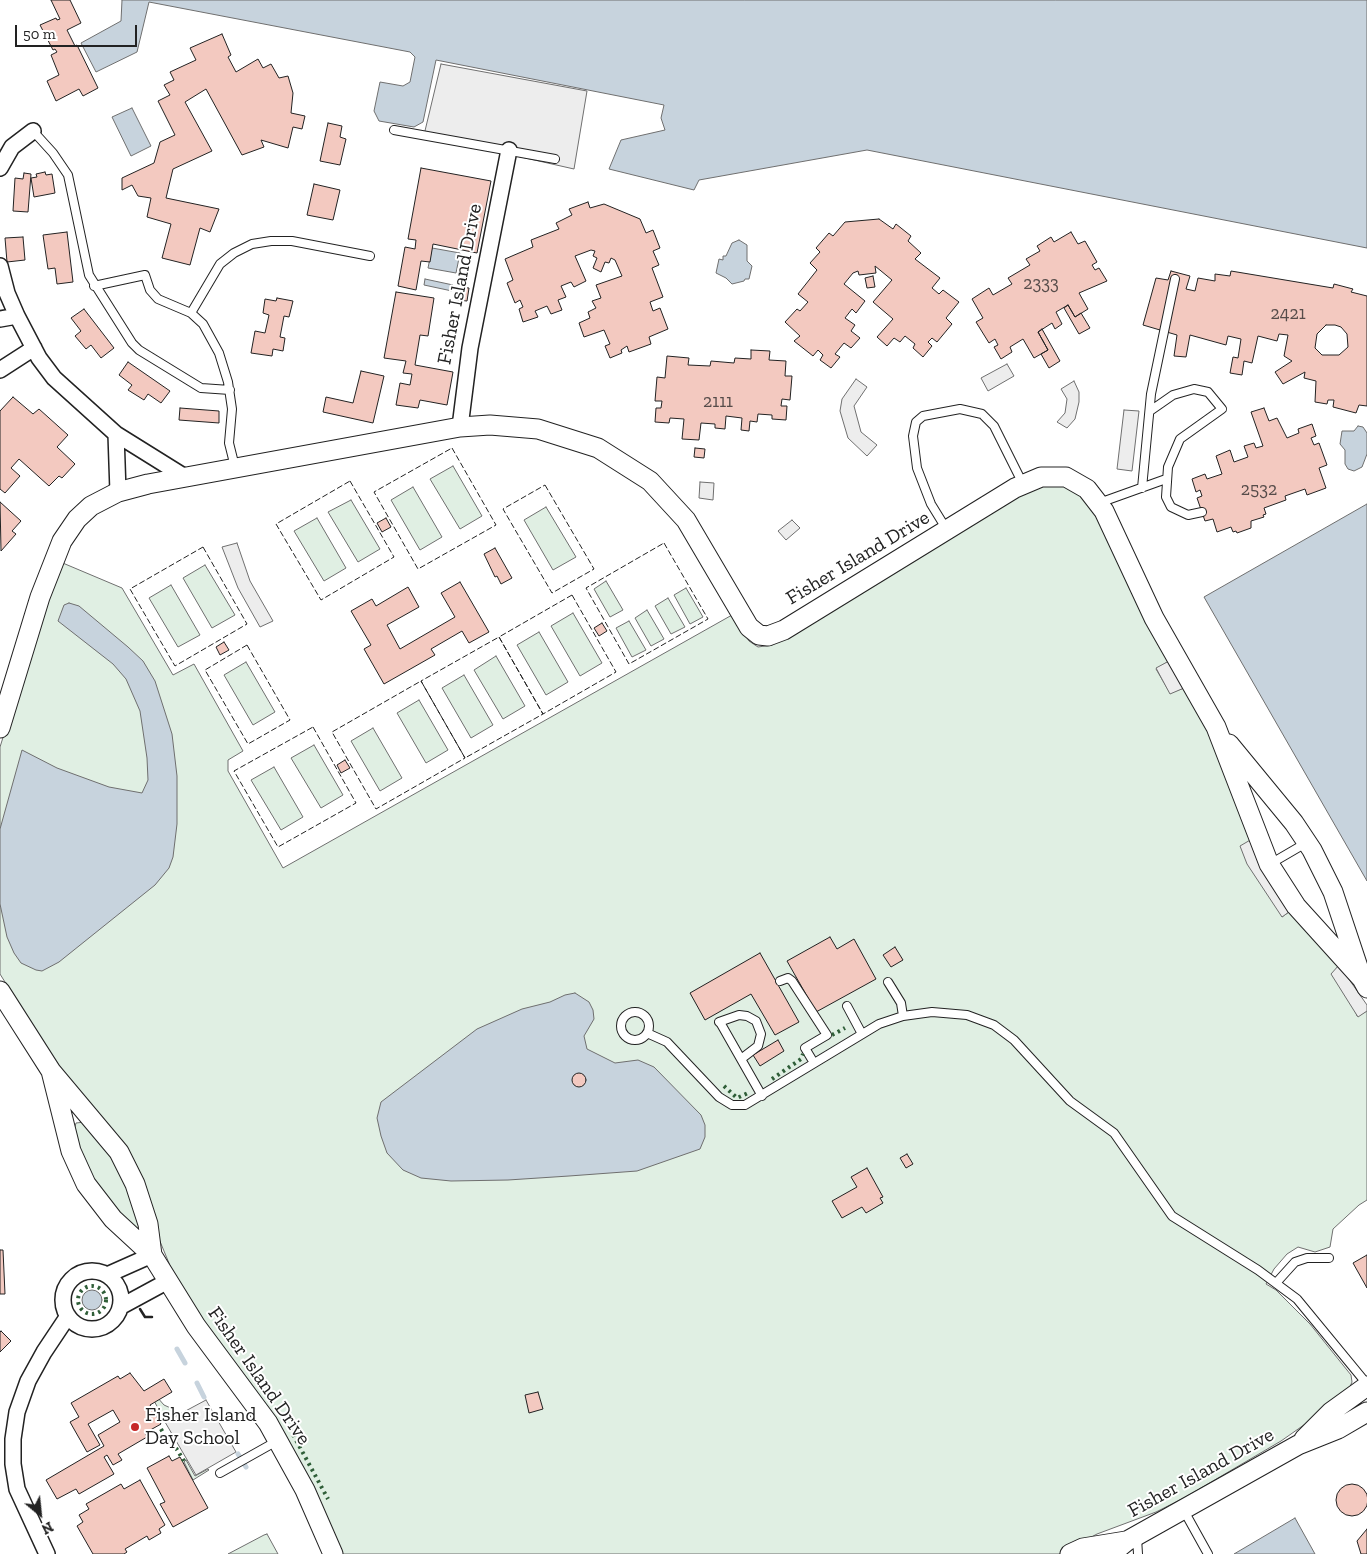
<!DOCTYPE html>
<html>
<head>
<meta charset="utf-8">
<style>
  body { margin:0 }
  #map { position:relative; width:1367px; height:1554px; overflow:hidden; background:#fff; font-family:"Zilla Slab",serif }
  canvas { display:block }
  .north { position:absolute; left:15px; top:1489px; width:50px; height:50px; -webkit-text-stroke:4px #fff; paint-order:stroke; rotate:152deg; font-size:14px; font-weight:700; line-height:20px; text-align:center; color:#222 }
  .north::after { content:''; display:block; margin:auto; width:18px; height:22px; background:#222; clip-path:polygon(50% 0,100% 100%,50% 72%,0 100%) }
  .scale { position:absolute; left:15px; top:25px; width:122px; height:22px; box-sizing:border-box; border:2px solid #222; border-top:0; padding-left:6px; font-size:15px; line-height:18px; white-space:nowrap; color:#222; -webkit-text-stroke:4px #fff; paint-order:stroke }
</style>
</head>
<body>
<div id="map">
<canvas width="1367" height="1554"></canvas>
<div class="north">N</div>
<div class="scale">50 m</div>
</div>
<script>
const c = document.querySelector('canvas').getContext('2d');
c.lineJoin = 'round';
function fill(path, color) {
  c.fillStyle = color;
  c.fill(path, 'evenodd');
}
function poly(rows) {
  const path = new Path2D();
  for (const r of rows) {
    if (r.length === 3) {
      path.moveTo(r[0] + r[2], r[1]);
      path.arc(r[0], r[1], r[2], 0, 2 * Math.PI);
      continue;
    }
    path.moveTo(r[0], r[1]);
    for (let i = 2; i < r.length; i += 2) path.lineTo(r[i], r[i + 1]);
  }
  return path;
}
function trace(path, color, width, dash) {
  c.strokeStyle = color;
  c.lineWidth = width;
  c.lineCap = dash ? 'butt' : 'round';
  c.setLineDash(dash || []);
  c.stroke(path);
}
function write(font, color, halo, rows, align = 'center') {
  c.font = font + ' "Zilla Slab",serif';
  c.lineWidth = 4;
  c.setLineDash([]);
  c.textBaseline = 'middle';
  c.strokeStyle = halo;
  c.fillStyle = color;
  for (const [text, x, y, turn = 0] of rows) {
    c.save();
    c.translate(x, y);
    c.rotate((+turn || 0) * Math.PI / 180);
    c.textAlign = isNaN(turn) ? turn : align;
    if (halo) c.strokeText(text, 0, 0);
    c.fillText(text, 0, 0);
    c.restore();
  }
}
const green = poly([
  [453,466,482,516,460,529,430,479,453,466],
  [1058,483,1075,490,1094,508,1169,661,1156,669,1170,693,1184,688,1214,740,1282,917,1293,909,1339,965,1357,1016,1367,1011,1367,1200,1359,1205,1333,1229,1330,1247,1315,1252,1298,1247,1287,1254,1274,1269,1266,1284,1276,1290,1310,1324,1351,1375,1352,1382,1349,1389,1321,1413,1281,1441,1184,1498,1156,1512,1097,1534,1059,1554,341,1554,171,1268,152,1222,82,1098,51,1056,0,974,0,747,58,561,122,588,173,675,194,664,243,751,228,760,228,771,283,868,732,615,749,641,758,647,772,645,1021,491,1058,483],
  [413,487,442,537,420,550,391,500,413,487],
  [351,500,380,549,358,562,328,512,351,500],
  [546,507,576,557,553,570,524,520,546,507],
  [317,518,346,568,324,581,294,531,317,518],
  [205,565,235,615,212,628,183,578,205,565],
  [606,581,623,610,610,617,594,589,606,581],
  [171,585,200,635,178,647,149,598,171,585],
  [686,588,703,617,690,624,674,595,686,588],
  [668,598,685,627,671,634,655,606,668,598],
  [647,610,664,639,651,646,635,618,647,610],
  [573,613,602,663,580,676,551,626,573,613],
  [629,621,646,650,632,657,616,628,629,621],
  [539,632,568,682,546,695,517,645,539,632],
  [496,656,525,706,503,719,474,670,496,656],
  [246,662,275,712,253,725,224,675,246,662],
  [464,675,493,725,471,738,442,688,464,675],
  [419,700,448,750,426,763,397,713,419,700],
  [373,728,402,778,380,791,351,741,373,728],
  [314,745,343,795,321,808,291,758,314,745],
  [274,767,303,817,281,830,251,780,274,767],
  [85,1122,120,1167,143,1235,118,1214,93,1184,76,1141,74,1130,76,1123,85,1122],
  [157,1397,164,1405,175,1410,163,1417,153,1399,157,1397],
  [186,1460,195,1476,208,1469,209,1470,193,1480,184,1462,186,1460],
  [267,1534,278,1554,228,1554,264,1535,267,1534]
]);
const parking = poly([
  [441,64,587,91,574,169,424,135,441,64],
  [1007,364,1014,376,988,391,981,378,1007,364],
  [856,379,867,387,854,406,861,432,877,445,867,456,848,438,840,411,842,399,856,379],
  [1074,381,1079,392,1079,402,1075,419,1067,428,1057,422,1065,413,1067,399,1061,389,1074,381],
  [1124,410,1139,411,1132,471,1117,469,1124,410],
  [700,482,714,483,713,500,699,498,700,482],
  [792,520,800,528,786,540,778,531,792,520],
  [237,543,250,581,273,621,260,627,238,588,222,547,237,543],
  [1169,661,1184,688,1170,694,1156,668,1169,661],
  [1252,839,1293,909,1282,917,1247,864,1240,846,1252,839],
  [1339,965,1367,1005,1367,1011,1358,1017,1331,974,1339,965],
  [206,1400,236,1452,196,1475,165,1422,206,1400]
]);
const water = poly([
  [122,0,1367,0,1367,248,867,150,699,180,694,190,609,169,621,140,665,130,661,118,664,105,436,60,423,122,414,127,379,121,374,111,380,82,403,86,410,82,415,57,410,52,149,2,137,52,96,72,81,43,121,21,122,0],
  [132,108,151,146,131,156,112,117,132,108],
  [739,240,747,245,747,261,752,266,749,279,745,279,744,281,732,284,726,278,716,273,719,259,723,260,723,256,726,256,732,243,739,240],
  [432,248,460,253,456,273,428,268,432,248],
  [425,279,453,285,452,291,424,285,425,279],
  [1358,426,1363,427,1367,433,1367,454,1362,467,1354,471,1348,469,1345,464,1345,450,1340,444,1342,431,1354,431,1358,426],
  [1367,504,1367,881,1204,597,1367,504],
  [69,603,79,606,128,647,143,661,155,681,172,734,177,776,177,824,173,857,169,868,155,885,59,962,42,971,36,970,21,963,14,953,7,937,0,904,0,829,22,750,57,768,109,787,142,793,148,780,147,758,140,711,126,679,113,664,58,621,64,605,69,603],
  [575,993,589,1002,593,1010,594,1019,584,1036,587,1049,615,1063,638,1060,654,1067,701,1115,705,1125,705,1137,700,1149,637,1171,569,1176,508,1180,451,1181,421,1178,403,1170,387,1153,381,1136,377,1118,381,1102,477,1029,522,1009,550,1002,565,995,575,993],
  [92,1300,10],
  [1295,1518,1315,1554,1234,1554,1251,1544,1295,1518]
]);
const stream = poly([
  [177,1349,185,1363],
  [197,1383,204,1397],
  [238,1454,246,1467]
]);
const building = poly([
  [51,0,70,0,81,23,67,30,75,46,77,45,98,88,83,96,79,89,56,101,47,81,59,75,51,55,57,52,55,49,53,50,40,25,56,18,57,20,60,19,51,0],
  [222,34,231,55,228,57,236,72,258,59,263,68,271,64,279,78,288,76,293,93,291,113,305,116,302,129,293,127,288,148,261,140,264,147,242,155,206,89,185,102,212,151,173,169,166,198,219,209,210,232,200,228,190,265,162,258,171,224,147,217,151,198,138,196,132,185,122,190,122,178,154,163,160,142,175,135,158,101,170,95,164,85,174,80,170,72,196,60,190,48,222,34],
  [328,123,342,126,340,137,346,139,340,165,320,161,328,123],
  [421,168,491,181,477,253,433,244,430,262,421,261,416,290,398,286,405,247,415,249,416,240,408,239,421,168],
  [45,172,46,175,52,174,55,193,34,197,31,178,37,177,36,174,45,172],
  [24,173,31,174,28,212,13,211,15,178,23,179,24,173],
  [314,184,340,190,333,220,307,215,314,184],
  [588,202,590,208,604,204,640,219,646,233,653,230,660,248,653,251,659,265,652,268,663,297,650,302,653,311,660,308,668,329,649,337,651,344,629,352,627,346,621,350,622,353,610,358,605,346,610,344,604,330,584,337,579,323,590,318,588,312,596,308,592,301,601,298,596,285,622,276,615,260,611,258,609,263,605,262,601,272,593,268,597,258,593,256,595,251,591,250,575,256,586,281,574,287,571,282,561,286,566,297,558,300,562,310,551,314,547,306,535,311,538,317,523,322,519,309,523,307,520,300,515,303,507,283,513,280,505,259,533,247,531,240,559,229,556,223,572,215,569,209,588,202],
  [879,219,893,229,896,224,911,236,908,241,921,253,915,259,940,278,932,288,939,294,943,290,959,302,946,318,952,324,937,342,932,338,928,342,932,346,923,357,913,348,915,344,905,336,900,342,894,338,887,346,877,337,893,319,873,302,892,280,875,266,876,273,859,275,858,271,853,273,844,284,865,301,856,313,852,309,845,318,855,325,851,331,860,338,851,348,844,343,835,354,840,357,831,368,820,360,823,355,818,350,813,356,794,341,800,336,785,322,797,309,800,311,808,302,798,294,817,270,810,263,820,252,816,248,829,233,833,236,845,222,879,219],
  [67,232,73,282,57,284,55,268,48,269,43,235,67,232],
  [1071,232,1078,244,1085,241,1097,262,1092,265,1095,270,1099,268,1107,281,1079,293,1088,309,1075,317,1068,305,1056,312,1062,324,1055,329,1052,323,1038,332,1048,350,1034,358,1023,339,1010,347,1012,352,1001,359,994,347,998,345,995,339,989,343,976,322,983,318,972,299,989,288,993,295,1012,284,1008,278,1030,265,1026,259,1040,251,1037,246,1051,237,1054,242,1071,232],
  [23,237,25,260,7,262,5,238,23,237],
  [1171,271,1190,276,1186,289,1195,291,1198,278,1215,281,1215,274,1230,276,1231,271,1333,288,1334,284,1353,289,1351,292,1367,296,1367,406,1359,405,1356,413,1333,407,1334,400,1328,400,1327,404,1315,402,1316,381,1304,378,1305,372,1283,384,1275,372,1292,361,1284,356,1288,335,1279,334,1277,341,1258,336,1252,363,1244,361,1242,375,1230,373,1233,357,1238,358,1241,339,1228,336,1226,345,1190,335,1186,357,1174,356,1177,335,1143,325,1156,278,1168,280,1171,271],
  [1326,325,1335,325,1341,327,1347,334,1348,347,1339,355,1322,355,1315,348,1317,334,1326,325],
  [873,276,875,287,867,288,865,278,873,276],
  [458,287,469,288,467,301,456,300,458,287],
  [396,292,434,298,428,336,420,335,415,365,453,372,447,405,420,400,418,408,396,405,400,383,410,385,412,374,403,373,406,361,384,358,396,292],
  [277,298,293,301,289,317,284,316,280,337,285,338,283,351,273,349,272,356,251,353,255,331,265,333,269,315,263,313,265,299,276,301,277,298],
  [1068,305,1075,317,1081,313,1090,328,1079,334,1064,308,1068,305],
  [84,309,114,348,101,358,91,345,86,349,75,336,81,331,71,318,84,309],
  [1042,329,1060,361,1049,368,1041,354,1048,350,1038,332,1042,329],
  [751,350,770,351,769,360,786,361,785,376,792,376,790,400,782,399,781,406,787,406,786,420,772,419,772,415,758,414,757,422,750,421,749,431,741,430,742,418,726,416,725,429,715,428,715,424,701,423,699,440,682,439,684,419,670,418,669,423,655,422,656,408,661,408,662,401,655,401,657,377,665,378,667,356,689,358,688,365,710,366,711,361,734,363,735,358,751,359,751,350],
  [128,362,170,391,161,403,148,394,144,400,128,390,132,385,119,375,128,362],
  [361,371,384,376,373,423,323,412,326,397,353,403,361,371],
  [13,397,33,414,39,409,68,435,57,447,75,464,62,478,59,476,49,486,19,459,11,468,20,476,5,493,0,489,0,411,13,397],
  [180,408,219,411,219,423,179,420,180,408],
  [1264,408,1269,421,1277,418,1287,438,1299,433,1298,429,1312,424,1316,436,1311,438,1314,445,1319,443,1327,465,1319,468,1326,488,1307,495,1305,489,1285,496,1286,500,1264,508,1266,514,1263,515,1264,517,1251,521,1251,528,1237,533,1236,531,1233,532,1231,527,1217,532,1213,519,1205,521,1197,498,1202,496,1200,490,1196,492,1192,479,1205,474,1207,479,1222,474,1216,456,1230,450,1234,462,1248,457,1244,446,1254,443,1256,448,1263,446,1251,412,1264,408],
  [695,448,705,449,704,458,694,457,695,448],
  [0,502,21,521,12,531,16,534,1,551,0,502],
  [386,518,391,527,382,532,377,523,386,518],
  [495,548,512,578,501,584,497,576,495,577,484,554,495,548],
  [460,582,489,632,469,643,462,631,431,649,435,655,384,684,364,649,371,645,351,611,372,599,376,606,408,587,419,607,387,625,400,649,455,617,441,593,460,582],
  [602,623,607,631,599,636,594,628,602,623],
  [224,642,229,650,220,655,216,647,224,642],
  [345,760,350,768,341,773,337,765,345,760],
  [830,937,837,949,854,939,876,979,816,1012,787,961,830,937],
  [895,947,903,960,891,967,883,955,895,947],
  [760,953,799,1022,775,1035,751,994,705,1020,690,993,760,953],
  [778,1040,784,1051,760,1066,753,1055,778,1040],
  [579,1080,7],
  [907,1154,913,1164,906,1168,900,1158,907,1154],
  [867,1168,883,1197,880,1198,883,1203,866,1213,862,1207,842,1218,832,1201,857,1187,851,1177,867,1168],
  [0,1250,3,1250,5,1294,0,1294,0,1250],
  [1367,1255,1367,1288,1353,1263,1367,1255],
  [1,1331,11,1341,0,1352,0,1332,1,1331],
  [130,1373,144,1391,164,1379,172,1392,150,1405,161,1424,145,1433,147,1437,118,1454,122,1460,113,1465,107,1455,104,1457,114,1474,79,1494,76,1489,57,1499,46,1480,104,1446,98,1435,120,1422,113,1410,88,1424,100,1445,87,1452,70,1422,79,1417,71,1403,118,1376,120,1379,130,1373],
  [538,1392,543,1409,529,1413,525,1395,538,1392],
  [169,1456,172,1461,180,1457,208,1508,173,1527,160,1504,165,1502,147,1468,169,1456],
  [140,1480,165,1525,159,1529,161,1533,149,1540,147,1536,125,1549,127,1552,124,1554,93,1554,77,1526,83,1522,79,1515,89,1509,86,1504,121,1484,124,1489,140,1480],
  [1352,1500,16],
  [1367,1529,1367,1554,1361,1554,1357,1541,1367,1529]
]);
const service = poly([
  [394,130,555,159],
  [33,131,53,153,68,175,89,275,132,343,139,350,201,388,230,390],
  [94,286,145,275,150,290,158,299,191,313,203,324,219,353,228,382,232,409,229,443,235,467],
  [191,313,220,264,234,253,252,244,271,241,292,241,370,256],
  [1150,411,1173,395,1194,389,1208,392,1222,409,1180,439,1168,467,1166,497,1171,507,1188,515,1202,512],
  [1142,488,1151,394,1175,279],
  [1099,503,1166,479],
  [947,530,931,504,917,468,913,436,916,422,923,416,960,409,982,414,994,426,1023,484],
  [1270,864,1306,843],
  [780,981,788,978,792,981,827,1035,805,1048,814,1063],
  [888,982,901,1003,903,1016],
  [847,1006,862,1034],
  [635,1026,14],
  [647,1033,667,1042,719,1097,732,1105,745,1105,879,1024,903,1016,932,1012,967,1015,994,1025,1014,1040,1070,1101,1114,1133,1172,1216,1258,1270,1297,1299,1367,1384],
  [741,1059,758,1046,761,1034,756,1021,747,1016,739,1015,719,1022,721,1024,762,1096],
  [1276,1283,1295,1262,1307,1258,1329,1258],
  [220,1473,277,1441],
  [1183,1509,1208,1554],
  [1137,1538,1138,1554]
]);
const minor = poly([
  [0,168,12,147,33,131],
  [0,266,7,293,17,316,39,358,54,378,116,434,185,477],
  [0,319,17,316],
  [0,370,34,348],
  [460,427,470,348,509,150],
  [116,434,118,492],
  [92,1300,29],
  [107,1275,152,1255],
  [120,1307,168,1281],
  [47,1554,17,1489,13,1464,13,1439,17,1412,28,1381,44,1352,68,1316]
]);
const tertiary = poly([
  [0,728,40,597,62,541,77,519,91,506,118,492,148,484,460,427,490,425,538,429,598,448,650,481,686,520,749,627,759,635,768,636,784,630,1015,488,1041,477,1066,477,1087,489,1104,511,1154,618,1216,727,1269,864,1296,906,1362,979,1367,988],
  [1229,744,1294,823,1312,850,1333,892,1361,976],
  [0,991,51,1071,119,1152,135,1184,148,1224,152,1255],
  [51,1071,71,1151,86,1184,113,1219,152,1255,196,1326,268,1423,305,1490,333,1554],
  [1304,1439,1331,1412,1367,1386],
  [1070,1554,1083,1548,1126,1541],
  [1111,1554,1127,1541,1298,1445,1338,1429,1367,1412]
]);
const hedge = poly([
  [832,1035,845,1028],
  [772,1079,801,1059,803,1054],
  [724,1086,737,1098,748,1093],
  [92,1300,14],
  [161,1429,170,1445],
  [290,1429,328,1499],
  [176,1448,184,1461]
]);
const fence = poly([
  [452,448,496,525,418,569,374,492,452,448],
  [350,481,394,557,321,600,276,524,350,481],
  [545,485,594,569,552,593,503,509,545,485],
  [664,543,708,619,629,664,586,588,664,543],
  [203,547,247,624,175,666,130,589,203,547],
  [572,595,616,672,543,714,499,637,572,595],
  [499,637,543,714,465,758,421,681,499,637],
  [247,645,290,720,248,744,205,670,247,645],
  [421,681,465,758,376,809,332,732,421,681],
  [313,727,356,803,278,847,234,771,313,727]
]);
const wall = poly([
  [140,1309,145,1317,152,1317]
]);
const markers = [
  [135,1427,5,"#c62828"]
];
const numberNames = [
  ["2333",1041,284],
  ["2421",1288,314],
  ["2111",718,402],
  ["2532",1259,490]
];
const streetNames = [
  ["Fisher Island Drive",460,284,-79],
  ["Fisher Island Drive",858,558,-31],
  ["Fisher Island Drive",259,1376,55],
  ["Fisher Island Drive",1201,1473,-29]
];
const poiNames = [
  ["Fisher Island",145,1415],
  ["Day School",145,1438]
];
fill(green, '#e0efe3');
trace(green, '#6f6f6f', 1);
fill(parking, '#ededed');
trace(parking, '#6f6f6f', 1);
fill(water, '#c7d3dd');
trace(water, '#6f6f6f', 1);
trace(stream, '#c7d3dd', 5);
fill(building, '#f3c9c0');
trace(building, '#222', 1);
trace(service, '#222', 10);
trace(minor, '#222', 18);
trace(tertiary, '#222', 21);
trace(service, '#fff', 8);
trace(minor, '#fff', 15);
trace(tertiary, '#fff', 19);
trace(hedge, '#2f5e38', 4, [2.5, 4]);
trace(fence, '#222', 1, [6, 2.5]);
trace(wall, '#222', 2.5);
for (const [x, y, r, color] of markers) {
  const dot = new Path2D();
  dot.arc(x, y, r, 0, 2 * Math.PI);
  c.fillStyle = color;
  c.fill(dot);
  trace(dot, '#fff', 2);
}
write('18px', '#564c4a', null, numberNames);
write('20px', '#222', '#fff', streetNames);
write('20px', '#222', '#fff', poiNames, 'left');
</script>
</body>
</html>
